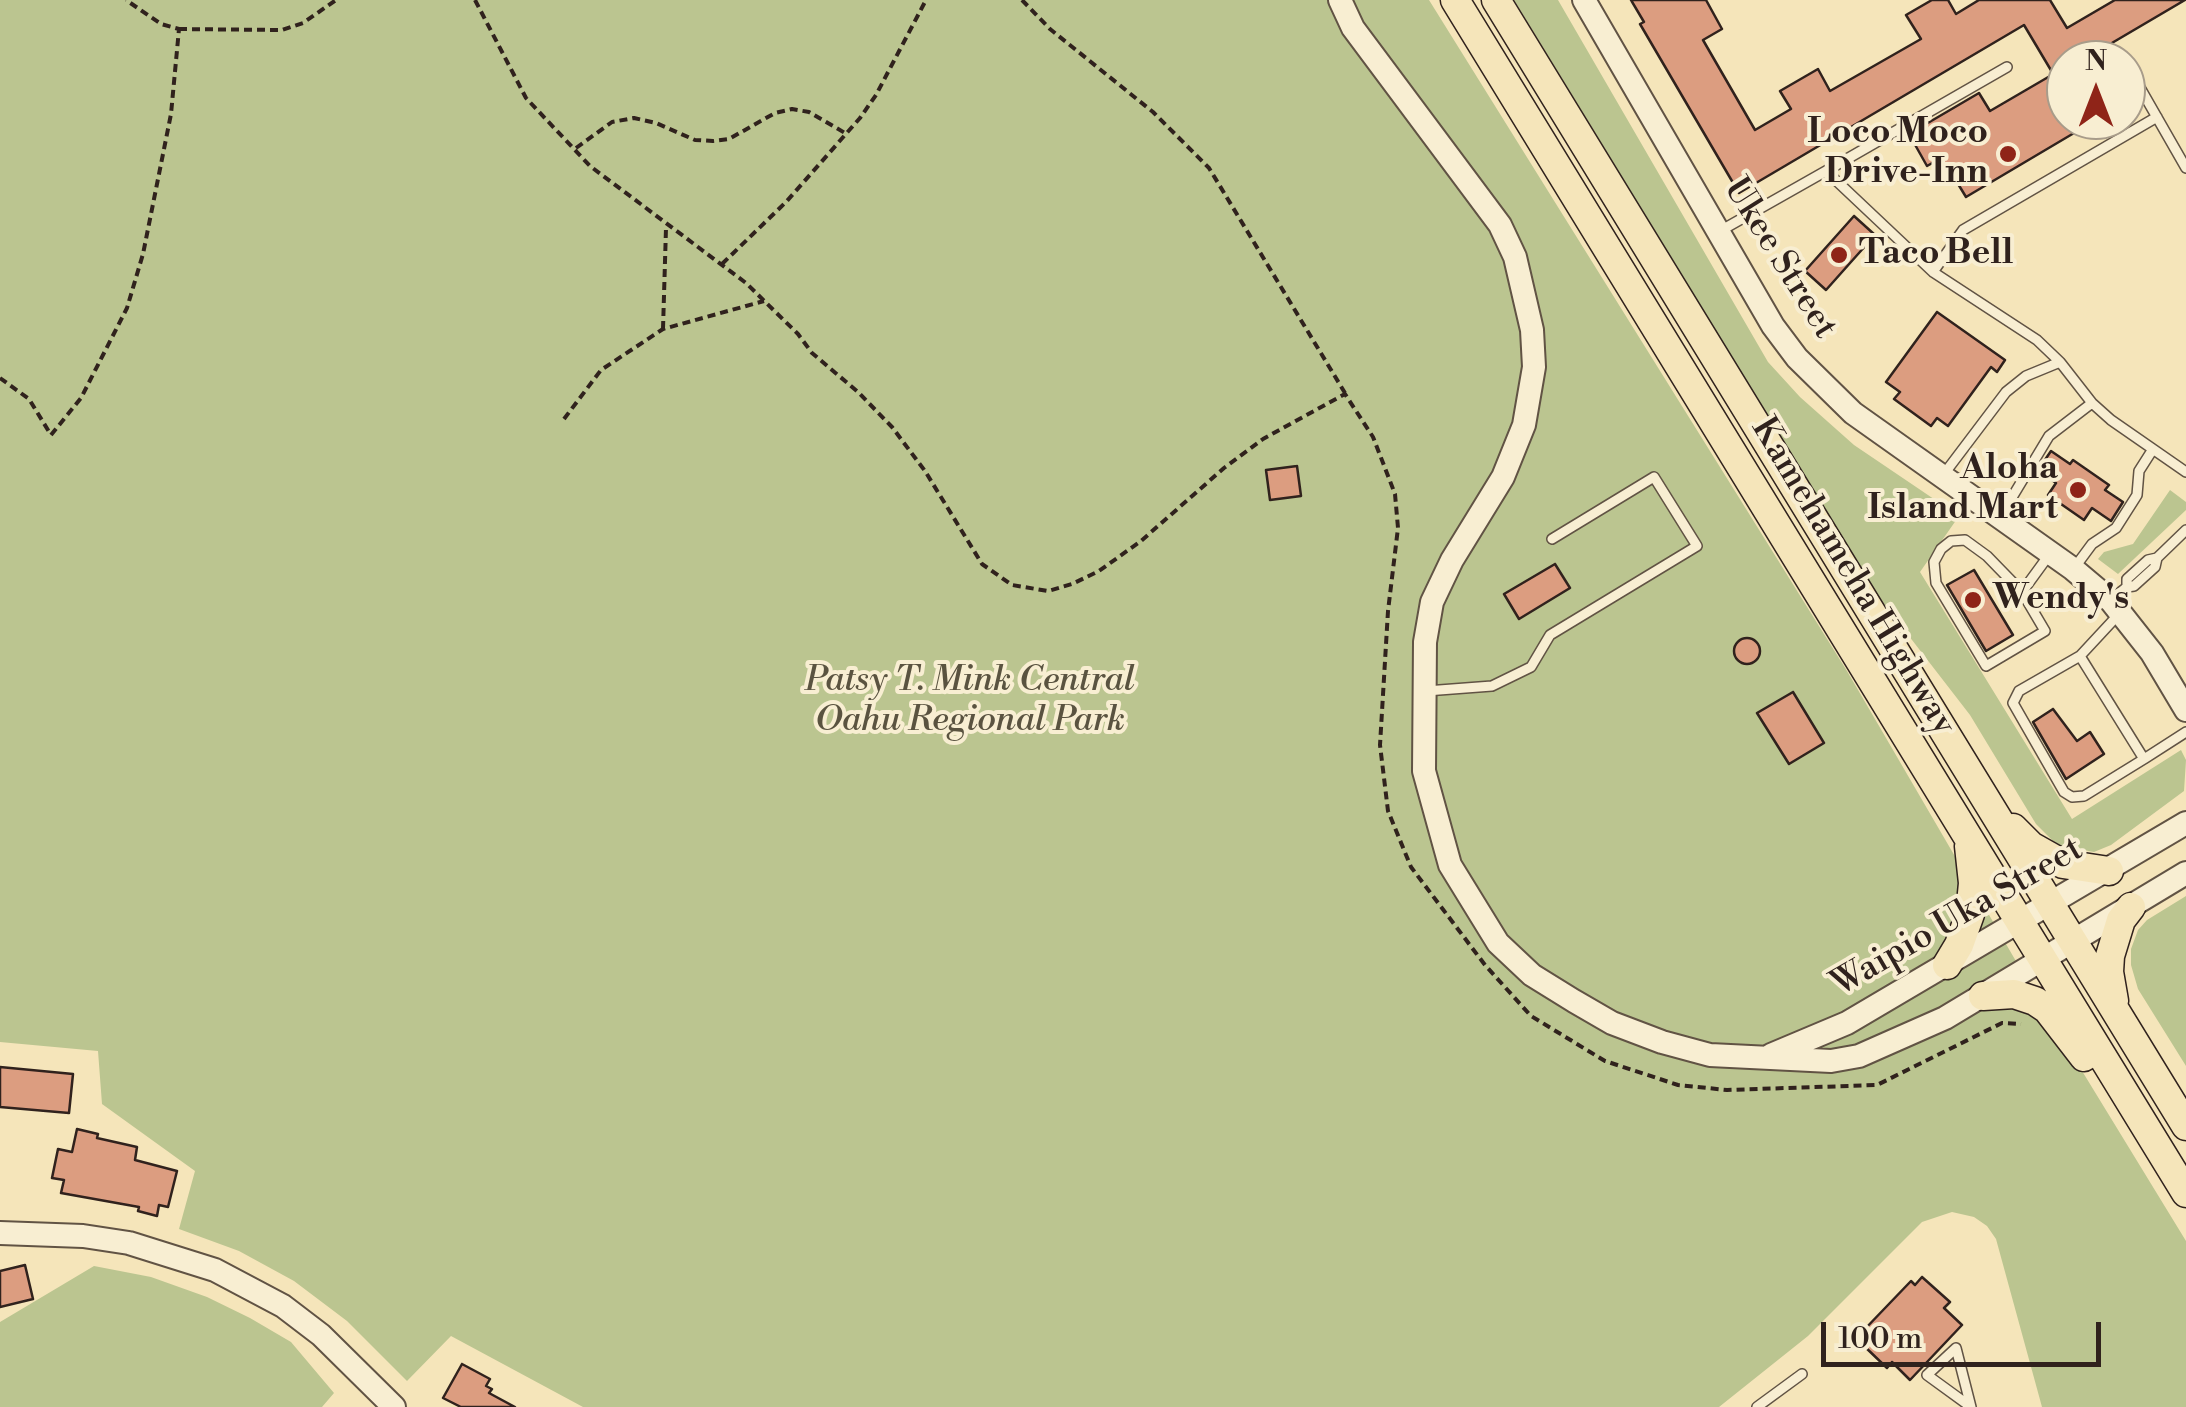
<!DOCTYPE html>
<html>
<head>
<meta charset="utf-8">
<style>
  body { margin:0 }
  #map { position:relative; width:2186px; height:1407px; overflow:hidden; background:#f5e5ba; font-family:"Libre Bodoni",serif }
  canvas { display:block }
  .north { position:absolute; left:2046px; top:40px; width:100px; height:100px; box-sizing:border-box; background:#f8eed2; border:2px solid #a89c8a; border-radius:50%; rotate:0deg; font-size:28px; font-weight:700; line-height:40px; text-align:center; color:#30221d }
  .north::after { content:''; display:block; margin:auto; width:35px; height:45px; background:#8f2418; clip-path:polygon(50% 0,100% 100%,50% 72%,0 100%) }
  .scale { position:absolute; left:1821px; top:1322px; width:280px; height:45px; box-sizing:border-box; border:5px solid #30221d; border-top:0; padding-left:12px; font-size:30px; line-height:35px; white-space:nowrap; color:#30221d; -webkit-text-stroke:8px #f8eed2; paint-order:stroke }
</style>
</head>
<body>
<div id="map">
<canvas width="2186" height="1407"></canvas>
<div class="north">N</div>
<div class="scale">100 m</div>
</div>
<script>
const c = document.querySelector('canvas').getContext('2d');
c.lineJoin = 'round';
function fill(path, color) {
  c.fillStyle = color;
  c.fill(path, 'evenodd');
}
function poly(rows) {
  const path = new Path2D();
  for (const r of rows) {
    if (r.length === 3) {
      path.moveTo(r[0] + r[2], r[1]);
      path.arc(r[0], r[1], r[2], 0, 2 * Math.PI);
      continue;
    }
    path.moveTo(r[0], r[1]);
    for (let i = 2; i < r.length; i += 2) path.lineTo(r[i], r[i + 1]);
  }
  return path;
}
function trace(path, color, width, dash) {
  c.strokeStyle = color;
  c.lineWidth = width;
  c.lineCap = dash ? 'butt' : 'round';
  c.setLineDash(dash || []);
  c.stroke(path);
}
function write(font, color, halo, rows, align = 'center') {
  c.font = font + ' "Libre Bodoni",serif';
  c.lineWidth = 8;
  c.setLineDash([]);
  c.textBaseline = 'middle';
  c.strokeStyle = halo;
  c.fillStyle = color;
  for (const [text, x, y, turn = 0] of rows) {
    c.save();
    c.translate(x, y);
    c.rotate((+turn || 0) * Math.PI / 180);
    c.textAlign = isNaN(turn) ? turn : align;
    if (halo) c.strokeText(text, 0, 0);
    c.fillText(text, 0, 0);
    c.restore();
  }
}
const green = poly([
  [0,0,1429,0,1847,671,2038,999,2186,1241,2186,1407,2042,1407,1996,1239,1987,1226,1974,1217,1952,1212,1922,1222,1808,1336,1719,1407,583,1407,451,1336,407,1381,347,1321,294,1281,239,1251,179,1229,195,1171,102,1104,98,1051,0,1042],
  [1514,0,1558,0,1768,362,1800,397,1854,445,1959,516,1920,572,2072,819,2181,750,2186,760,2184,791,2111,845,2094,852,2057,845,2036,824,1970,715,1878,596],
  [2170,490,2186,502,2186,510,2118,574,2098,559,2104,552,2133,544],
  [2186,896,2186,1066,2138,989,2131,965,2131,949,2138,930,2147,920],
  [94,1266,151,1277,207,1297,250,1318,291,1342,334,1393,322,1407,0,1407,0,1322]
]);
const building = poly([
  [1631,0,1706,0,1722,29,1703,40,1755,130,1791,109,1780,91,1818,69,1830,91,1921,39,1906,15,1932,0,1948,0,1956,14,1979,0,2050,0,2067,28,2115,0,2185,0,2083,60,2066,60,2066,70,2055,77,2024,25,1739,193,1640,24,1644,22,1631,0],
  [2050,76,2066,104,2066,120,2096,120,1966,197,1952,174,1944,179,1934,162,1927,166,1909,134,1979,93,1990,111,2050,76],
  [1854,216,1875,235,1826,290,1805,271,1854,216],
  [1937,312,2005,360,1997,372,1991,367,1948,426,1937,418,1931,426,1894,399,1900,392,1886,382,1937,312],
  [2051,451,2070,464,2073,460,2109,485,2105,490,2123,502,2111,521,2092,508,2084,520,2048,495,2056,483,2038,470,2051,451],
  [1297,466,1301,496,1270,500,1266,470,1297,466],
  [1555,564,1570,588,1519,619,1504,594,1555,564],
  [1974,570,2013,635,1986,651,1947,585,1974,570],
  [1747,651,13],
  [1793,692,1824,743,1789,764,1757,713,1793,692],
  [2053,709,2077,741,2090,732,2104,754,2066,779,2033,722,2053,709],
  [0,1067,73,1074,69,1113,0,1107,0,1067],
  [77,1129,98,1134,97,1138,137,1147,135,1160,177,1171,168,1207,159,1205,157,1216,138,1211,139,1207,61,1193,64,1180,52,1178,58,1149,72,1152,77,1129],
  [25,1265,33,1299,0,1307,0,1271,25,1265],
  [1922,1277,1950,1302,1944,1308,1962,1325,1910,1380,1892,1362,1887,1368,1862,1344,1869,1337,1863,1331,1911,1281,1915,1285,1922,1277],
  [462,1364,490,1379,486,1386,492,1389,489,1393,515,1407,461,1407,443,1398,462,1364]
]);
const path = poly([
  [475,0,526,98,590,166,746,283,798,334,812,353,858,392,892,427,925,471,982,564,1012,585,1048,591,1072,584,1099,571,1141,541,1224,468,1263,439,1345,394,1373,437,1395,494,1398,528,1388,611,1380,745,1388,811,1411,867,1485,965,1531,1016,1605,1061,1678,1085,1727,1090,1877,1085,2002,1023,2021,1024],
  [1022,0,1050,29,1153,112,1209,168,1345,393],
  [179,29,282,30,303,23,336,0],
  [576,148,612,122,634,118,656,123,695,140,713,141,729,139,775,113,792,109,809,112,845,133],
  [722,264,786,202,860,118,876,95,926,0],
  [663,329,666,228],
  [0,378,29,399,51,435,81,398,127,308,143,254,171,114,179,29,161,24,126,0],
  [564,419,601,370,663,329,764,301]
]);
const service = poly([
  [2127,65,2186,168],
  [1826,171,2007,67],
  [1720,231,1826,171,1933,272,2037,340,2060,362,2026,376,2006,392,1944,474],
  [1933,272,1963,230,2157,117],
  [2060,362,2092,403,2111,420,2186,472],
  [2002,514,2049,436,2092,403],
  [2075,567,2092,544,2116,528,2137,495,2139,471,2153,449],
  [2127,587,2127,579,2148,560,2157,558],
  [2022,592,1987,556,1965,540,1951,541,1941,549,1934,562,1936,583,1986,666,2045,631,2022,592,2049,555],
  [2113,598,2127,587,2134,586,2155,567,2157,558,2186,530],
  [2119,614,2080,656,2144,759,2186,732],
  [2080,656,2019,691,2013,703,2064,792,2072,797,2084,796,2144,759],
  [1426,691,1492,686,1531,667,1550,635,1697,546,1654,477,1552,539],
  [1956,1348,1971,1407,1927,1375,1956,1348],
  [1757,1407,1802,1374]
]);
const tertiary = poly([
  [1340,0,1353,28,1500,225,1515,257,1532,330,1534,367,1524,425,1503,477,1452,560,1432,602,1425,642,1424,771,1450,865,1498,943,1532,975,1574,1001,1612,1023,1662,1042,1710,1055,1831,1061,1859,1056,1945,1018,2186,873],
  [1584,0,1773,326,1797,358,1853,413,2073,569,2111,601,2152,653,2186,710],
  [1771,1055,1847,1023,2186,823],
  [0,1233,83,1236,129,1243,215,1270,283,1306,321,1335,394,1407]
]);
const primary = poly([
  [1455,0,2186,1193],
  [1496,0,2186,1126],
  [2013,828,2031,846,2063,864,2109,871],
  [1947,965,1959,945,1970,914,1973,883,1969,846],
  [1983,996,2014,994,2035,1001,2047,1009,2084,1057],
  [2114,1001,2109,972,2110,956,2121,920,2131,907]
]);
const markers = [
  [2008,154,10,"#8f2418"],
  [1839,255,10,"#8f2418"],
  [2078,490,10,"#8f2418"],
  [1973,600,10,"#8f2418"]
];
const poiNames = [
  ["Loco Moco",1988,134],
  ["Drive-Inn",1988,174],
  ["Taco Bell",1859,255,"left"],
  ["Aloha",2058,470],
  ["Island Mart",2058,510],
  ["Wendy's",1993,600,"left"]
];
const streetNames = [
  ["Ukee Street",1779,259,58],
  ["Kamehameha Highway",1852,577,59],
  ["Waipio Uka Street",1958,918,-30]
];
const parkNames = [
  ["Patsy T. Mink Central",970,682],
  ["Oahu Regional Park",970,722]
];
fill(green, '#bbc590');
fill(building, '#dc9d80');
trace(building, '#30221d', 2.5);
trace(service, '#615344', 12);
trace(tertiary, '#615344', 26);
trace(primary, '#30221d', 31);
trace(path, '#30221d', 4, [8, 5]);
trace(service, '#f8eed2', 9);
trace(tertiary, '#f8eed2', 22);
trace(primary, '#f5e5ba', 28);
for (const [x, y, r, color] of markers) {
  const dot = new Path2D();
  dot.arc(x, y, r, 0, 2 * Math.PI);
  c.fillStyle = color;
  c.fill(dot);
  trace(dot, '#f8eed2', 4);
}
write('bold 35px', '#30221d', '#f8eed2', poiNames, 'right');
write('35px', '#30221d', '#f8eed2', streetNames);
write('italic 35px', '#5a5340', '#f8eed2', parkNames);
</script>
</body>
</html>
